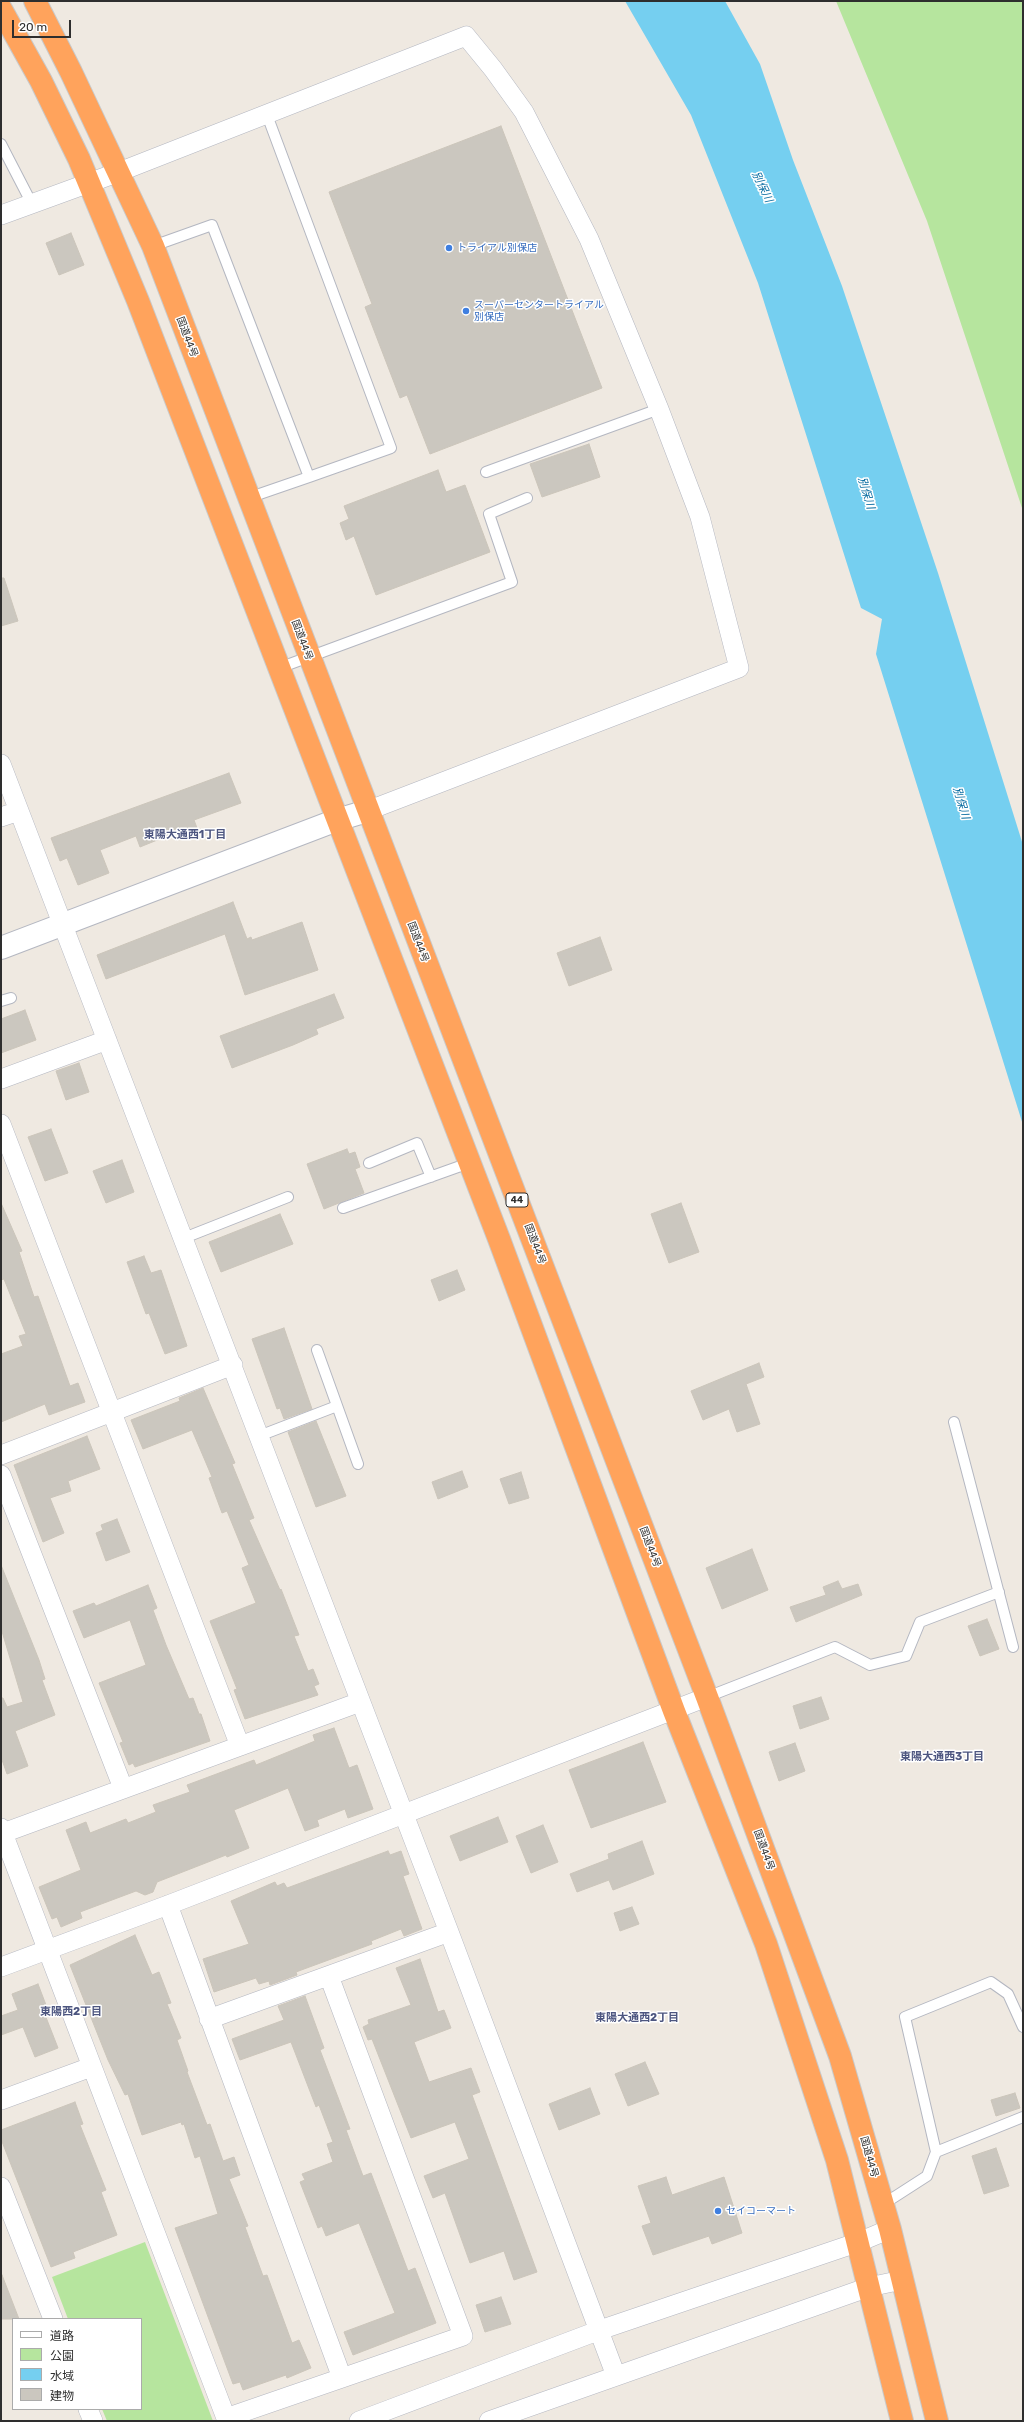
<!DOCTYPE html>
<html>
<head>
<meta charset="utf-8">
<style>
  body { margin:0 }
  #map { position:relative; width:1024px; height:2422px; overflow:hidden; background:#efe9e1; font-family:Rubik,"Noto Sans JP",sans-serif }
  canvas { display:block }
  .frame { position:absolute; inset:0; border:2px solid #2e2e2e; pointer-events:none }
  .legend { position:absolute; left:12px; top:2318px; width:130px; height:92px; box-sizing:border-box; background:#fff; border:1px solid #ababab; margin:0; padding:5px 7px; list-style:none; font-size:12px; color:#2e2e2e }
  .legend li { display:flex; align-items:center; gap:8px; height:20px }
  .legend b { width:20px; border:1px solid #ababab }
  .scale { position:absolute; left:12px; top:20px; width:59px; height:18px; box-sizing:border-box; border:2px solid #2e2e2e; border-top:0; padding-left:5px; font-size:12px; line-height:14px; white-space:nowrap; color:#2e2e2e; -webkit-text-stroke:3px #fff; paint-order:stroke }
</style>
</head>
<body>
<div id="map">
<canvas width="1024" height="2422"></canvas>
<div class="frame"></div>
<ul class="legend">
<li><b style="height:5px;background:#fff"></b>道路</li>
<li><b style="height:11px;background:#b6e59e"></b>公園</li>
<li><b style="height:11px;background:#75cff0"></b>水域</li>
<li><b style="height:11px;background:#cbc7bf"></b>建物</li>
</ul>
<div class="scale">20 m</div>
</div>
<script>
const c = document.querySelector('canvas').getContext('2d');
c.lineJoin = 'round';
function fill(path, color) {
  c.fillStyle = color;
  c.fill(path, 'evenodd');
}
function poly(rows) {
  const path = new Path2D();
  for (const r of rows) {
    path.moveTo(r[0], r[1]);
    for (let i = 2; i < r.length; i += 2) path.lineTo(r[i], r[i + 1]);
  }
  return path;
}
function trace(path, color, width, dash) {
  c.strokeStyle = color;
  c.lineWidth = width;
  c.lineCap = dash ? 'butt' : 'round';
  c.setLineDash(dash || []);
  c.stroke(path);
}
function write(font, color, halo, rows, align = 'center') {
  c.font = font + ' Rubik,"Noto Sans JP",sans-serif';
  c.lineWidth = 3;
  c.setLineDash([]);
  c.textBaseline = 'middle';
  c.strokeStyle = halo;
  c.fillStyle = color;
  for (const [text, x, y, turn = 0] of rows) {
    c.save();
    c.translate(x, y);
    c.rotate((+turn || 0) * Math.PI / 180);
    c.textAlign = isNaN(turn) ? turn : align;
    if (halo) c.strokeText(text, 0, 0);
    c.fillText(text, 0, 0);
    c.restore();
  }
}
const green = poly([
  [836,1,1023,1,1023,511,927,221],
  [145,2242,213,2421,107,2421,102,2409,141,2409,141,2319,68,2319,52,2277]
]);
const water = poly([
  [625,1,725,1,760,64,793,160,842,286,938,573,1023,845,1023,1125,876,654,882,619,861,608,758,283,691,115]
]);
const building = poly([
  [501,126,602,388,430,454,407,395,400,398,365,307,372,304,329,192,501,126],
  [71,233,84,265,59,275,46,243,71,233],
  [589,444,600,477,542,497,530,464,589,444],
  [438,470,446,492,465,485,490,552,376,595,354,536,346,540,340,523,349,519,344,506,438,470],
  [1,578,4,578,18,621,1,626,1,578],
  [229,773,241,803,194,820,197,828,178,835,177,832,140,847,136,836,100,850,109,873,78,885,67,858,60,861,51,838,229,773],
  [233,902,247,939,251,937,252,940,302,922,318,970,245,995,225,934,106,979,97,955,233,902],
  [600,937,612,970,569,986,557,953,600,937],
  [334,994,344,1018,316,1029,318,1034,293,1045,232,1068,220,1036,334,994],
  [25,1010,36,1040,1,1053,1,1019,25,1010],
  [79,1063,89,1092,66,1100,56,1071,79,1063],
  [51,1129,68,1173,45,1181,28,1137,51,1129],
  [347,1149,349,1154,355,1152,360,1167,355,1169,364,1193,324,1209,307,1164,347,1149],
  [122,1160,134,1192,106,1203,93,1171,122,1160],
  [1,1203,22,1251,19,1252,34,1297,38,1296,70,1386,78,1383,85,1402,49,1415,45,1404,1,1422,1,1354,23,1346,19,1336,26,1334,4,1279,1,1280,1,1203],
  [681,1203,699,1252,669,1263,651,1214,681,1203],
  [280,1214,293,1244,221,1272,209,1242,280,1214],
  [144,1256,151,1273,161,1270,187,1346,165,1354,149,1313,146,1314,127,1262,144,1256],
  [457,1270,465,1290,439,1301,431,1280,457,1270],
  [284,1328,312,1409,284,1419,280,1408,277,1409,252,1339,284,1328],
  [759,1363,764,1377,746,1384,760,1424,737,1432,729,1409,703,1420,691,1391,759,1363],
  [203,1388,235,1463,232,1464,254,1518,249,1520,280,1590,281,1589,299,1635,294,1636,308,1671,313,1669,319,1684,314,1686,318,1695,245,1719,234,1690,237,1689,210,1621,256,1603,242,1568,249,1565,227,1511,222,1513,209,1478,212,1477,192,1430,143,1449,131,1420,180,1401,179,1398,203,1388],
  [316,1421,346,1496,316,1507,288,1432,316,1421],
  [87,1436,100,1469,68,1481,71,1491,50,1498,64,1533,43,1542,14,1465,87,1436],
  [462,1471,468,1487,438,1499,432,1482,462,1471],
  [521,1472,529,1498,509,1504,500,1479,521,1472],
  [117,1519,130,1552,106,1561,96,1533,103,1530,101,1525,117,1519],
  [752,1549,768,1590,722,1609,706,1568,752,1549],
  [1,1565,39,1660,45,1679,42,1680,55,1715,15,1731,28,1766,7,1774,1,1757,1,1698,3,1698,7,1707,23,1702,1,1628,1,1565],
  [838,1581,842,1589,858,1584,862,1595,796,1622,790,1607,826,1595,823,1587,838,1581],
  [148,1585,157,1608,153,1610,166,1645,189,1699,193,1698,199,1714,201,1714,210,1741,135,1767,133,1763,129,1765,120,1743,123,1742,99,1683,146,1665,130,1620,84,1638,73,1611,94,1603,96,1606,148,1585],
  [987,1619,999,1649,980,1656,968,1626,987,1619],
  [821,1697,829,1719,800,1729,793,1706,821,1697],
  [334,1728,349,1768,357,1765,373,1809,348,1818,345,1809,317,1820,319,1826,305,1831,288,1788,234,1810,249,1848,227,1857,226,1855,157,1882,153,1892,145,1895,136,1891,80,1912,82,1918,61,1927,57,1917,52,1919,39,1887,81,1870,66,1830,86,1822,90,1833,126,1819,128,1823,156,1812,153,1805,190,1792,187,1785,254,1760,256,1765,315,1741,313,1735,334,1728],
  [643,1742,666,1802,591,1828,569,1770,643,1742],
  [795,1743,805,1771,779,1781,769,1752,795,1743],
  [498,1817,508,1842,460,1861,450,1836,498,1817],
  [543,1825,558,1862,531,1873,516,1836,543,1825],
  [642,1841,654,1874,613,1890,609,1880,577,1892,570,1874,609,1859,608,1854,642,1841],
  [388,1851,390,1855,401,1851,409,1874,403,1876,422,1929,404,1936,401,1929,371,1941,372,1944,304,1969,296,1972,297,1975,270,1985,269,1981,259,1984,256,1978,214,1992,203,1959,249,1944,231,1901,275,1882,277,1886,284,1883,287,1888,388,1851],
  [632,1907,639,1924,620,1931,614,1913,632,1907],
  [135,1935,152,1975,159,1972,171,2003,167,2004,181,2038,177,2040,188,2071,187,2072,207,2125,210,2124,223,2161,234,2157,240,2175,229,2179,248,2226,245,2227,263,2276,267,2275,292,2343,299,2340,311,2368,287,2378,286,2375,243,2390,240,2382,233,2384,175,2228,218,2214,200,2156,195,2158,184,2124,182,2125,181,2122,142,2135,128,2094,125,2095,108,2060,70,1965,135,1935],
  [420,1959,438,2012,444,2010,451,2028,414,2042,429,2082,471,2068,480,2092,472,2095,537,2272,514,2280,504,2251,470,2263,445,2193,433,2198,424,2176,469,2159,455,2122,411,2138,372,2039,368,2040,363,2027,369,2024,368,2020,411,2005,396,1968,420,1959],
  [38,1984,46,2005,42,2007,58,2048,35,2057,23,2027,1,2035,1,2016,18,2010,12,1994,38,1984],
  [305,1996,324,2048,320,2050,350,2129,346,2130,363,2176,371,2173,408,2271,415,2268,436,2323,353,2355,344,2332,395,2313,359,2223,326,2236,322,2226,318,2228,300,2182,305,2180,302,2174,333,2162,327,2144,333,2142,319,2105,316,2107,291,2042,240,2060,232,2039,284,2020,278,2006,305,1996],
  [645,2062,659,2094,628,2106,615,2074,645,2062],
  [590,2088,600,2114,559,2130,549,2104,590,2088],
  [1015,2093,1020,2108,996,2116,991,2100,1015,2093],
  [75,2102,83,2124,80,2125,106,2190,101,2192,117,2235,73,2252,75,2258,51,2267,1,2139,1,2130,75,2102],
  [996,2148,1009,2186,984,2194,972,2156,996,2148],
  [666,2177,672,2195,724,2177,742,2233,712,2244,709,2236,653,2255,642,2226,651,2223,638,2186,666,2177],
  [2,2275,19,2319,1,2319,2,2275],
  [501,2297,511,2324,485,2332,476,2305,501,2297]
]);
const lane = poly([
  [267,115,391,448,309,477],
  [1,144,32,204],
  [153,246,212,225,309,477,248,498],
  [486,472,659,409],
  [279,668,512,582,489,514,527,498],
  [1,1001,11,998],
  [369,1163,417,1143,431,1177],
  [343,1208,469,1163],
  [184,1238,288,1197],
  [317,1350,358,1464],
  [954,1422,1013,1647],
  [259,1436,337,1406],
  [707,1697,835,1647,870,1665,906,1656,920,1622,999,1592],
  [936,2152,1023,2117],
  [882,2205,927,2176,936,2152,905,2017,991,1982,1008,1994,1023,2027]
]);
const street = poly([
  [1,215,119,172,466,36,493,69,524,112,589,239,659,409,700,517,739,668,367,811],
  [1,764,449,1932,616,2376],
  [1,817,19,811],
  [1,1079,107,1040],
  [1,1124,240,1746],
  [1,1455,233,1365],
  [1,1475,123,1788],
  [1,1828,226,2418,342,2378],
  [3,1833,360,1702],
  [168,1905,342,2378,463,2336,329,1976],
  [1,1967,168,1905,707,1697],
  [209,2019,449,1932],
  [1,2100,91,2067],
  [1,2187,53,2319],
  [88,2409,93,2421],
  [359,2421,600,2330,859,2242,890,2229],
  [489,2421,869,2287,902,2280]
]);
const secondary = poly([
  [1,948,337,820,367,811]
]);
const highway = poly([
  [35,1,71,72,153,246,707,1697,840,2056,890,2229,937,2421],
  [1,9,41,81,79,159,138,301,499,1239,674,1711,766,1944,837,2160,902,2421]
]);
const markers = [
  [449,248,4,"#3f7fe0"],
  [466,311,4,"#3f7fe0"],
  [718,2211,4,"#3f7fe0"]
];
const shields = [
  [517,1200,22]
];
const shieldNames = [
  ["44",517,1200]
];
const shopNames = [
  ["トライアル別保店",457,248],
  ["スーパーセンタートライアル",474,305],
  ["別保店",474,317],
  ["セイコーマート",726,2211]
];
const streetNames = [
  ["国道44号",187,337,69],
  ["国道44号",302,640,69],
  ["国道44号",418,942,69],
  ["国道44号",535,1244,69],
  ["国道44号",650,1547,69],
  ["国道44号",764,1850,70],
  ["国道44号",869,2157,74]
];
const waterNames = [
  ["別保川",762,187,64],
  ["別保川",866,493,73],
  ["別保川",961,803,73]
];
const neighbourhoodNames = [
  ["東陽大通西1丁目",185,835],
  ["東陽大通西3丁目",942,1757],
  ["東陽西2丁目",71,2012],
  ["東陽大通西2丁目",637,2018]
];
fill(green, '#b6e59e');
fill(water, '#75cff0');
fill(building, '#cbc7bf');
trace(building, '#cbc5ba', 1);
trace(lane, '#b4b7c1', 12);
trace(street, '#b4b7c1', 20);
trace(secondary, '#b4b7c1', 24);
trace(highway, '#c9c9c9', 24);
trace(lane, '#fff', 10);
trace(street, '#fff', 19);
trace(secondary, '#fff', 22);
trace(highway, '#ffa35c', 22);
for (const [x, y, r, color] of markers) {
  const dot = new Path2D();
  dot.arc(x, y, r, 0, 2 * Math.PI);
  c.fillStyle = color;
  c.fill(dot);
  trace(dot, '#fff', 1.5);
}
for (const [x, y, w] of shields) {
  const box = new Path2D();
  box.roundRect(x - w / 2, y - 7, w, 14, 3);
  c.fillStyle = '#fff';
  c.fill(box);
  trace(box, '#2e2e2e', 1);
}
write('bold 9px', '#2e2e2e', null, shieldNames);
write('10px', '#366cbe', '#fff', shopNames, 'left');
write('10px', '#2e2e2e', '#fff', streetNames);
write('italic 11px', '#0d6fa3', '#fff', waterNames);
write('bold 11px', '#4d5680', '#fff', neighbourhoodNames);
</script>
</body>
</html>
